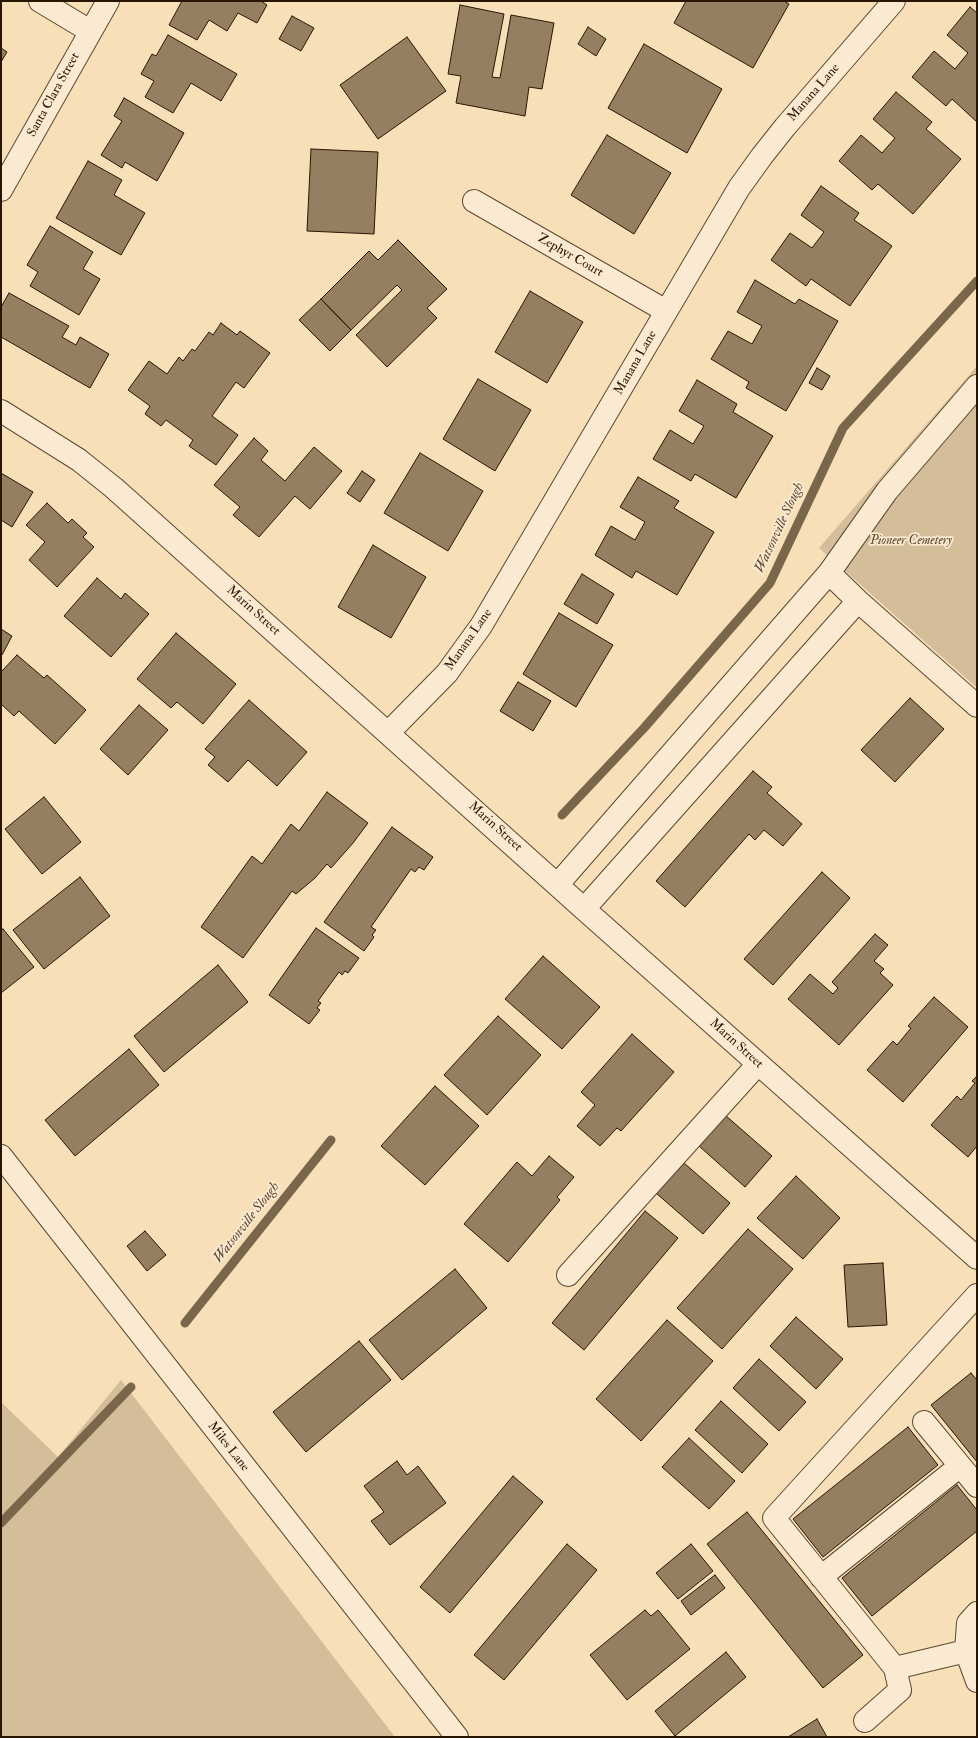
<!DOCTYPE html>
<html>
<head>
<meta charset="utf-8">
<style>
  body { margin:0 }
  #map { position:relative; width:978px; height:1738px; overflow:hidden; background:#f7dfb8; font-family:"IM FELL Double Pica",serif }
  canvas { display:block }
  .frame { position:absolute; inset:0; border:2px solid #281603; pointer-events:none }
</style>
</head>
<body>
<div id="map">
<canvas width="978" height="1738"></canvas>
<div class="frame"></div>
</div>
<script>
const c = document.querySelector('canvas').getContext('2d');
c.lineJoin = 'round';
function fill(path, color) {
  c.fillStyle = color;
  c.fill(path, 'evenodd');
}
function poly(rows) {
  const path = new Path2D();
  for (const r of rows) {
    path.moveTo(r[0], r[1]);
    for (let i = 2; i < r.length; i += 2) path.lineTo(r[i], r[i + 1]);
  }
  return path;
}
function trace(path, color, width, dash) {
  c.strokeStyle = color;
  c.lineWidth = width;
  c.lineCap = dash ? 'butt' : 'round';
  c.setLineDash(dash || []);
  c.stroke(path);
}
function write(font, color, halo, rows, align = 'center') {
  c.font = font + ' "IM FELL Double Pica",serif';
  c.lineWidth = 3.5;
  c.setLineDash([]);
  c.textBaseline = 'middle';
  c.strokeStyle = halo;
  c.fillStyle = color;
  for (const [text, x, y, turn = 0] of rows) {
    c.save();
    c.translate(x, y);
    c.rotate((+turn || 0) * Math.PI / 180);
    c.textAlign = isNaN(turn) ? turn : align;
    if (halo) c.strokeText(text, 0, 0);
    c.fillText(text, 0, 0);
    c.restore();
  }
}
const green = poly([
  [977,366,977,688,819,548],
  [121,1380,395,1737,1,1737,1,1402,58,1457]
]);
const stream = poly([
  [562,815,644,728,770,583,843,428,977,281],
  [185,1323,331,1140],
  [1,1523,131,1387]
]);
const building = poly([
  [182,1,261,1,267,5,257,23,238,13,227,31,209,20,197,40,169,25,182,1],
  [686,1,784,1,789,4,753,68,674,23,686,1],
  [460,5,504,14,492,77,500,78,511,15,554,23,542,89,529,87,525,116,456,103,461,76,448,74,460,5],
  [970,7,977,13,977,122,952,99,946,106,912,77,934,51,955,69,968,53,947,35,970,7],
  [292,16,314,28,301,51,279,39,292,16],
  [588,27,606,39,596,56,578,44,588,27],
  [168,35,237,74,221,101,191,83,173,113,145,97,154,81,141,74,152,54,156,56,168,35],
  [407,37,446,91,378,139,340,85,407,37],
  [644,44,722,89,687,153,608,108,644,44],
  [1,48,7,52,1,62,1,48],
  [896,92,932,122,926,129,961,159,913,214,878,184,872,190,839,161,861,135,882,153,895,138,873,119,896,92],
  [124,98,184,133,157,181,125,162,122,168,101,155,122,121,114,116,124,98],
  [607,135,671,173,634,234,571,195,607,135],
  [311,149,378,152,374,234,307,231,311,149],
  [88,161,122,180,114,195,145,213,121,255,56,218,88,161],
  [821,186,859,213,854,220,892,246,850,306,811,279,806,286,771,260,790,233,812,248,824,232,801,215,821,186],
  [50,226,93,252,83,269,100,279,79,315,30,286,38,272,27,265,50,226],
  [398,240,447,289,427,308,437,318,387,367,356,335,402,290,397,285,351,330,321,299,369,251,378,260,398,240],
  [755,280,795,304,799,299,838,321,786,411,746,388,749,382,711,359,728,331,752,344,762,326,737,312,755,280],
  [530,291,583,322,547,383,495,352,530,291],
  [9,293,69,326,62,337,76,345,80,337,109,354,90,388,1,337,1,307,9,293],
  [321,299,351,330,330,351,299,320,321,299],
  [221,323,237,335,240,331,270,353,244,388,236,382,212,416,238,435,216,465,189,446,193,440,166,420,161,426,145,414,150,406,128,390,149,361,167,374,179,357,183,361,192,349,195,351,209,332,213,335,221,323],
  [817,368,830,376,822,390,809,383,817,368],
  [478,379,531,410,495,471,443,439,478,379],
  [697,380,737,404,733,412,773,436,736,498,695,474,691,481,653,459,670,430,693,444,704,426,679,411,697,380],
  [254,438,268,451,261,460,285,481,314,447,342,471,310,509,295,496,259,537,233,515,240,507,214,485,254,438],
  [420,453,483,491,448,551,384,513,420,453],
  [362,471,375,480,360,502,347,493,362,471],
  [1,473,33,492,12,527,1,520,1,473],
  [638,477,679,501,674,508,714,532,677,595,636,571,632,578,595,555,611,526,635,540,645,522,620,507,638,477],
  [47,503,68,523,72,519,87,533,83,537,94,547,57,587,29,560,45,542,26,525,47,503],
  [373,545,426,577,391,638,338,607,373,545],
  [582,574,614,594,597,624,564,604,582,574],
  [97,578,121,599,125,593,149,614,111,657,64,616,97,578],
  [559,613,613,645,576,707,523,674,559,613],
  [1,629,12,636,2,655,1,655,1,629],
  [176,633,236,684,203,724,177,702,171,708,137,679,176,633],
  [17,655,44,678,47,675,86,710,55,744,19,711,14,716,1,704,1,672,17,655],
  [518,682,551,701,533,731,500,711,518,682],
  [910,698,944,729,895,782,861,750,910,698],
  [249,700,307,752,277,786,248,760,228,782,208,765,215,757,205,749,249,700],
  [139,705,168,730,128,775,100,749,139,705],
  [753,771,772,787,767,793,802,824,783,846,764,830,755,840,749,834,685,907,656,881,753,771],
  [327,792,368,823,353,843,331,868,327,864,315,878,296,894,292,891,243,958,201,927,252,856,262,864,291,824,299,831,327,792],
  [44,797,81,842,42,874,5,829,44,797],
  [392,827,433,857,424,870,419,867,415,872,411,869,371,927,376,930,372,935,374,937,364,951,324,922,392,827],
  [822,872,850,898,773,985,744,959,822,872],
  [80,877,110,916,44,969,13,930,80,877],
  [316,928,359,958,348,973,345,971,342,975,339,972,318,1001,321,1003,317,1008,320,1010,309,1024,269,995,316,928],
  [3,929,34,967,1,993,1,930,3,929],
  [875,934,888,945,874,961,884,969,880,973,893,985,839,1045,788,999,810,974,833,994,838,988,832,982,875,934],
  [543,956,600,1007,562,1049,505,999,543,956],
  [218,965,248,1002,164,1072,134,1036,218,965],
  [934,997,968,1027,903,1102,867,1070,893,1041,897,1045,911,1028,908,1026,934,997],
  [498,1016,541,1055,487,1115,444,1075,498,1016],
  [632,1034,674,1072,621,1131,617,1128,600,1146,577,1126,595,1105,581,1092,632,1034],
  [129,1049,159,1085,75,1156,45,1120,129,1049],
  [977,1076,977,1146,968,1157,931,1125,957,1096,961,1100,975,1083,972,1081,977,1076],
  [435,1086,479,1126,425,1185,381,1146,435,1086],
  [725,1115,772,1156,745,1187,699,1146,725,1115],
  [549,1156,574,1177,557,1197,560,1200,508,1262,464,1224,517,1162,532,1176,549,1156],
  [684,1163,730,1203,703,1234,656,1193,684,1163],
  [796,1176,840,1218,803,1259,757,1218,796,1176],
  [645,1211,678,1238,584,1350,552,1323,645,1211],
  [748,1229,793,1269,722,1349,677,1308,748,1229],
  [145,1231,166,1255,147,1271,127,1246,145,1231],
  [883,1263,887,1325,848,1327,844,1265,883,1263],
  [455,1269,487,1308,402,1380,369,1340,455,1269],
  [796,1317,843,1359,816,1389,770,1346,796,1317],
  [667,1320,713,1361,641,1441,596,1399,667,1320],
  [359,1341,391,1380,306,1452,273,1412,359,1341],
  [759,1359,806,1402,779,1431,733,1388,759,1359],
  [971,1373,977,1380,977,1462,931,1405,971,1373],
  [721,1401,768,1444,742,1473,695,1430,721,1401],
  [908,1427,938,1465,823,1557,793,1519,908,1427],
  [689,1438,735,1481,709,1509,662,1467,689,1438],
  [397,1461,407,1475,418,1466,446,1503,390,1545,371,1521,384,1512,364,1486,397,1461],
  [513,1476,543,1502,450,1613,420,1587,513,1476],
  [957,1485,977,1510,977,1531,872,1616,842,1578,957,1485],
  [747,1512,863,1655,823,1688,707,1544,747,1512],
  [567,1544,597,1570,504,1680,474,1655,567,1544],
  [691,1544,713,1571,678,1599,656,1573,691,1544],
  [715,1575,725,1588,691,1615,681,1601,715,1575],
  [645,1610,651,1616,658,1610,690,1649,627,1700,590,1655,645,1610],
  [726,1652,746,1677,675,1736,655,1711,726,1652],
  [817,1719,827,1737,788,1737,817,1719]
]);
const minor = poly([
  [40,1,90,31],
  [1,190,108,1],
  [474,201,666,311],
  [1,411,79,460,114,488,584,909,977,1258],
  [829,573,858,601,977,706],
  [389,732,447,673,481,626,739,188,762,156,785,127,894,1],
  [558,884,829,573,887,491,977,386],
  [584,909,858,601],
  [1,1156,457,1737],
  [568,1275,758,1064],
  [924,1422,977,1486],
  [821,1577,960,1466],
  [977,1613,968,1623,966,1651,977,1681],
  [895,1668,966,1651],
  [865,1721,900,1690,895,1668,774,1518,977,1295]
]);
const streetNames = [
  ["Manana Lane",814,93,-49],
  ["Santa Clara Street",54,95,-61],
  ["Zephyr Court",570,256,30],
  ["Manana Lane",636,363,-60],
  ["Marin Street",253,611,42],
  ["Manana Lane",469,640,-55],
  ["Marin Street",495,827,42],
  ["Marin Street",736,1044,42],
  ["Miles Lane",228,1447,52]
];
const parkNames = [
  ["Pioneer Cemetery",911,541]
];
const waterNames = [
  ["Watsonville Slough",780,528,-65],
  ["Watsonville Slough",247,1223,-52]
];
fill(green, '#d4bd99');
trace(stream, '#7a664a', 9);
fill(building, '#947f61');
trace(building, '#281603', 1);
trace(minor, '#5c4830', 24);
trace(minor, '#faead1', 22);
write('13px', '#281603', '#faead1', streetNames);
write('italic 13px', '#5c4830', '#faead1', parkNames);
write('italic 14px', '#5f4b33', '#faead1', waterNames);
</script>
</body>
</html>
